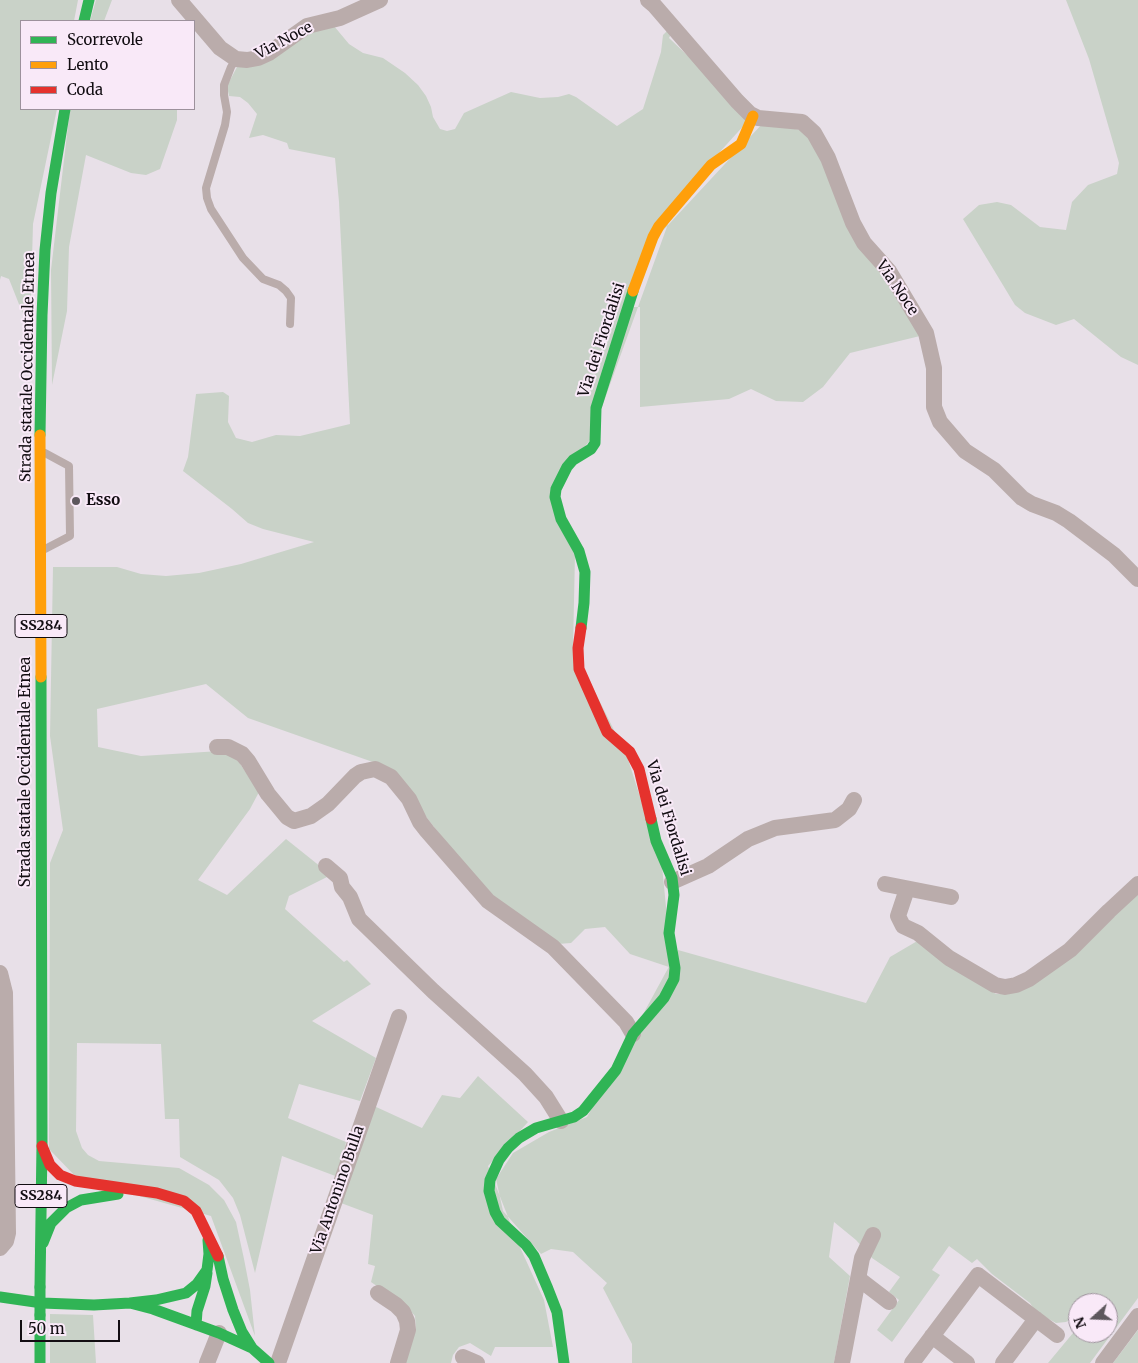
<!DOCTYPE html>
<html>
<head>
<meta charset="utf-8">
<style>
  body { margin:0 }
  #map { position:relative; width:1138px; height:1363px; overflow:hidden; background:#e8e0e8; font-family:Merriweather,serif }
  canvas { display:block }
  .legend { position:absolute; left:20px; top:20px; width:175px; height:90px; box-sizing:border-box; background:#f9e9f8; border:1px solid #9d919c; margin:0; padding:6px 9px; list-style:none; font-size:15px; color:#120d12 }
  .legend li { display:flex; align-items:center; gap:10px; height:25px }
  .legend b { width:25px; border:1px solid #9d919c }
  .north { position:absolute; left:1068px; top:1293px; width:50px; height:50px; box-sizing:border-box; background:#f9e9f8; border:1px solid #9d919c; border-radius:50%; rotate:250deg; font-size:14px; font-weight:700; line-height:20px; text-align:center; color:#120d12 }
  .north::after { content:''; display:block; margin:auto; width:18px; height:22px; background:#5d575d; clip-path:polygon(50% 0,100% 100%,50% 72%,0 100%) }
  .scale { position:absolute; left:20px; top:1320px; width:100px; height:22px; box-sizing:border-box; border:2px solid #120d12; border-top:0; padding-left:6px; font-size:15px; line-height:18px; white-space:nowrap; color:#120d12; -webkit-text-stroke:4px #f9e9f8; paint-order:stroke }
</style>
</head>
<body>
<div id="map">
<canvas width="1138" height="1363"></canvas>
<ul class="legend">
<li><b style="height:6px;background:#30b455"></b>Scorrevole</li>
<li><b style="height:6px;background:#ff9f0a"></b>Lento</li>
<li><b style="height:6px;background:#e5322d"></b>Coda</li>
</ul>
<div class="north">N</div>
<div class="scale">50 m</div>
</div>
<script>
const c = document.querySelector('canvas').getContext('2d');
c.lineJoin = 'round';
function fill(path, color) {
  c.fillStyle = color;
  c.fill(path, 'evenodd');
}
function poly(rows) {
  const path = new Path2D();
  for (const r of rows) {
    path.moveTo(r[0], r[1]);
    for (let i = 2; i < r.length; i += 2) path.lineTo(r[i], r[i + 1]);
  }
  return path;
}
function trace(path, color, width, dash) {
  c.strokeStyle = color;
  c.lineWidth = width;
  c.lineCap = dash ? 'butt' : 'round';
  c.setLineDash(dash || []);
  c.stroke(path);
}
function write(font, color, halo, rows, align = 'center') {
  c.font = font + ' Merriweather,serif';
  c.lineWidth = 4;
  c.setLineDash([]);
  c.textBaseline = 'middle';
  c.strokeStyle = halo;
  c.fillStyle = color;
  for (const [text, x, y, turn = 0] of rows) {
    c.save();
    c.translate(x, y);
    c.rotate((+turn || 0) * Math.PI / 180);
    c.textAlign = isNaN(turn) ? turn : align;
    if (halo) c.strokeText(text, 0, 0);
    c.fillText(text, 0, 0);
    c.restore();
  }
}
const green = poly([
  [0,0,78,0,74,21,21,21,21,109,57,109,33,224,30,332,9,279,1,276,0,280],
  [96,0,112,0,104,21,90,21],
  [1066,0,1138,0,1138,365,1121,357,1074,319,1056,325,1025,313,1015,305,963,219,979,205,997,202,1011,205,1040,227,1066,230,1072,202,1088,185,1117,174,1119,163,1089,59],
  [334,26,349,44,363,53,383,58,405,73,418,85,426,96,431,107,433,117,440,129,447,131,455,129,464,113,511,92,540,98,558,97,569,94,576,97,617,126,643,109,661,52,663,35,667,31,672,32,669,38,706,73,747,122,677,199,590,440,551,491,575,554,573,648,627,756,662,866,672,968,630,954,605,927,585,929,571,943,558,944,489,897,387,767,248,718,206,684,97,709,98,747,141,756,220,751,237,759,259,792,250,809,198,880,227,895,286,839,331,875,289,896,285,909,344,962,347,960,371,984,312,1021,376,1058,360,1101,299,1084,288,1118,346,1142,338,1177,282,1156,255,1273,240,1215,233,1198,219,1180,180,1157,179,1119,165,1119,161,1044,77,1043,76,1131,82,1148,88,1155,99,1161,179,1168,209,1185,224,1200,236,1222,244,1259,250,1290,255,1336,211,1216,78,1179,49,1149,50,863,63,830,50,736,53,567,117,567,141,574,166,576,199,573,241,564,314,542,263,529,248,523,232,509,183,471,188,457,196,394,223,392,229,396,228,422,236,438,252,442,276,435,300,436,350,424,339,202,335,158,289,149,287,143,263,135,249,138,257,114,248,103,240,97,229,96,227,86,237,67,309,31],
  [70,109,177,109,177,120,160,169,146,175,131,173,86,155,69,247,67,311,52,385,51,270],
  [763,123,806,131,920,336,850,353,823,387,803,402,776,401,751,389,729,399,640,407,640,307,632,307,657,237],
  [1138,892,1138,1298,1090,1363,1048,1363,1078,1327,1078,1333,1108,1333,1108,1303,1078,1303,1078,1319,1074,1317,1066,1322,1056,1323,1036,1312,1030,1303,992,1274,977,1259,972,1263,949,1246,932,1270,940,1275,892,1342,877,1330,899,1300,889,1292,900,1277,872,1258,856,1240,834,1222,829,1257,850,1276,834,1363,632,1363,632,1344,603,1288,607,1283,573,1252,551,1249,541,1254,503,1211,496,1179,513,1153,549,1132,587,1117,678,950,866,1003,890,957,919,940,981,985,996,994,1008,994],
  [478,1076,528,1122,488,1166,519,1245,544,1300,553,1347,495,1347,491,1356,470,1343,459,1347,453,1355,451,1363,403,1363,416,1330,415,1316,406,1306,371,1282,375,1266,368,1264,373,1215,341,1203,374,1106,422,1128,442,1095,460,1098],
  [50,1314,93,1315,96,1363,50,1363],
  [1138,1330,1138,1363,1113,1363]
]);
const lane = poly([
  [236,59,231,67,224,85,224,95,227,112,225,125,206,188,207,198,211,209,243,258,263,279,279,285,286,291,291,298,290,324],
  [45,549,70,536,69,466,45,453]
]);
const street = poly([
  [179,0,220,48,236,59,247,60,258,58,269,53,307,26,340,18,380,0],
  [648,0,654,5,737,101,750,114,758,118,802,122,814,133,828,158,853,223,864,243,889,271,926,333,934,368,934,407,940,422,965,451,994,470,1022,498,1032,504,1056,513,1069,521,1114,555,1138,579],
  [217,747,228,747,242,754,248,761,268,794,287,817,294,821,311,816,328,804,355,776,361,772,375,769,391,777,409,799,420,822,427,831,488,901,553,947,626,1022,633,1034],
  [326,866,340,878,342,887,350,897,359,919,433,991,525,1074,546,1097,561,1121],
  [672,882,708,866,748,839,775,828,835,820,849,809,854,800],
  [885,884,951,897],
  [907,889,898,916,903,926,918,933,949,958,995,985,1005,987,1016,985,1029,979,1070,950,1109,911,1138,884],
  [0,973,5,993,8,1233,6,1241,0,1248],
  [859,1279,889,1302],
  [378,1293,396,1305,403,1312,407,1321,408,1330,398,1363],
  [932,1336,967,1363],
  [463,1357,477,1363],
  [207,1363,219,1333],
  [278,1363,399,1017],
  [842,1363,862,1258,873,1235],
  [912,1363,978,1275,1057,1335],
  [1003,1363,1036,1319],
  [1103,1363,1138,1316]
]);
const fast = poly([
  [84,21,89,0],
  [40,435,42,315,45,250,51,193,65,109],
  [581,628,584,603,585,572,579,551,561,519,555,497,556,489,567,467,573,460,591,449,595,443,596,408,633,291],
  [43,1243,51,1223,66,1208,81,1200,118,1194],
  [218,1256,223,1279,233,1310,242,1332,252,1348],
  [40,1287,42,1144,41,677],
  [0,1297,42,1303,94,1305,130,1303,153,1309,219,1333,252,1348,269,1363],
  [130,1303,156,1300,186,1293,197,1284,207,1270,209,1254,208,1240],
  [40,1315,40,1363],
  [196,1325,197,1311,205,1286,207,1273],
  [564,1363,557,1312,548,1289,534,1256,526,1245,500,1221,495,1212,489,1191,490,1180,499,1160,508,1148,519,1138,536,1128,574,1117,583,1111,616,1070,633,1034,664,998,674,979,675,968,669,933,674,895,672,878,656,841,651,819]
]);
const slow = poly([
  [633,291,653,237,659,226,711,165,741,144,753,116],
  [40,435,41,677]
]);
const jam = poly([
  [581,628,578,648,579,669,607,732,630,752,639,769,651,819],
  [42,1146,50,1165,60,1175,75,1181,157,1193,184,1201,196,1211,218,1256]
]);
const fastBridge = poly([
  [40,1287,40,1315]
]);
const markers = [
  [76,501,5,"#5d575d"]
];
const shields = [
  [41,626,52],
  [41,1196,52]
];
const shieldNames = [
  ["SS284",41,626],
  ["SS284",41,1196]
];
const streetNames = [
  ["Via Noce",284,41,-28],
  ["Via Noce",897,288,56],
  ["Via dei Fiordalisi",602,340,-72],
  ["Strada statale Occidentale Etnea",28,367,-89],
  ["Strada statale Occidentale Etnea",26,772,-90],
  ["Via dei Fiordalisi",668,818,73],
  ["Via Antonino Bulla",338,1190,-71]
];
const poiNames = [
  ["Esso",86,501]
];
fill(green, '#c9d2c8');
trace(lane, '#baacab', 8);
trace(street, '#baacab', 16);
trace(fast, '#30b455', 11);
trace(slow, '#ff9f0a', 11);
trace(jam, '#e5322d', 11);
trace(fastBridge, '#30b455', 11);
for (const [x, y, r, color] of markers) {
  const dot = new Path2D();
  dot.arc(x, y, r, 0, 2 * Math.PI);
  c.fillStyle = color;
  c.fill(dot);
  trace(dot, '#f9e9f8', 2);
}
for (const [x, y, w] of shields) {
  const box = new Path2D();
  box.roundRect(x - w / 2, y - 11.5, w, 23, 4);
  c.fillStyle = '#f9e9f8';
  c.fill(box);
  trace(box, '#120d12', 1);
}
write('bold 14px', '#120d12', null, shieldNames);
write('15px', '#120d12', '#f9e9f8', streetNames);
write('bold 15px', '#120d12', '#f9e9f8', poiNames, 'left');
</script>
</body>
</html>
